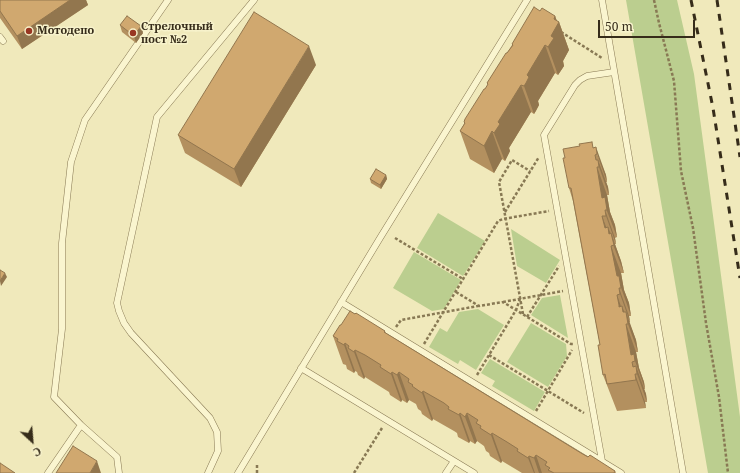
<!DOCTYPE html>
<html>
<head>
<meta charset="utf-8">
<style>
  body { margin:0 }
  #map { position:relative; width:740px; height:473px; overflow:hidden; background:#f0e9bb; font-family:"Noto Serif",serif }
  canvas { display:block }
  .north { position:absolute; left:12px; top:421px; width:40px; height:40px; -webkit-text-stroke:3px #f7f2cb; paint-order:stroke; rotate:154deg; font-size:11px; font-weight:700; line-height:16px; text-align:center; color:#362c1a }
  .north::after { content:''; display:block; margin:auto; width:14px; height:18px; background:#362c1a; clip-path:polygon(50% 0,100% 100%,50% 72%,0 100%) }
  .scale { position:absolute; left:598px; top:20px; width:97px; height:18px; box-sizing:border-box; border:2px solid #362c1a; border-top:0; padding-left:5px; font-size:12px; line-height:14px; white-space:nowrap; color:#362c1a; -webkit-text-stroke:3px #f7f2cb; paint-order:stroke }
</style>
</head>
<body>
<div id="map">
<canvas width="740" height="473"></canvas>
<div class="north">С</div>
<div class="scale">50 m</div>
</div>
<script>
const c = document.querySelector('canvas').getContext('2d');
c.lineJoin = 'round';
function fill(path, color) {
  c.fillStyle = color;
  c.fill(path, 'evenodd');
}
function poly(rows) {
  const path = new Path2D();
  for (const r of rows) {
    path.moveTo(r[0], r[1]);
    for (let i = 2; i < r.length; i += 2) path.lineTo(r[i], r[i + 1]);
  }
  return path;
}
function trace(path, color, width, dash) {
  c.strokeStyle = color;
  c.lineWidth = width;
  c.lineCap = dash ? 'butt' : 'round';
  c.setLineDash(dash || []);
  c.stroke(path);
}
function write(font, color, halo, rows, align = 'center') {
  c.font = font + ' "Noto Serif",serif';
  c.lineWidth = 3;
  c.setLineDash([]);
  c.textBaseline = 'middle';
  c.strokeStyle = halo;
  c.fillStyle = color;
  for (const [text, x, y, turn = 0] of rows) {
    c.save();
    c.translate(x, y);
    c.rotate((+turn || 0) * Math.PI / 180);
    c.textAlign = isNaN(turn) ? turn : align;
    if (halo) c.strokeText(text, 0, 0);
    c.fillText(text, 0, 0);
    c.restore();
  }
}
const green = poly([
  [626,0,677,0,694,74,740,417,740,473,708,473],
  [438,213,485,241,463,276,417,248],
  [511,229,560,260,546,283,517,266],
  [414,252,461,280,444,309,432,311,393,288],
  [560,295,568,338,531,315,542,298],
  [478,309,504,325,476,370,460,360,458,364,429,347,440,328,447,332,459,312],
  [531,323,566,344,567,356,548,387,507,362],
  [490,359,545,392,534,411,492,386,495,381,481,373]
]);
const path = poly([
  [654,0,659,23,674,81,681,171,693,228,706,323,719,397,728,473],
  [561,32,602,58],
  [505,212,539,157],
  [395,238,463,279],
  [456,292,479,306,503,302,571,344,573,344],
  [503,302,563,291],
  [523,314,499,182,512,160,530,171],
  [527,317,559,266],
  [396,327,401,320,478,306],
  [424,344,498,221,503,219,549,211],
  [489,355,584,413],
  [477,375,516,310,520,299],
  [536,411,572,350],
  [257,473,257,465],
  [354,473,382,428]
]);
const lane = poly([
  [602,0,683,473],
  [0,37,3,41],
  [341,302,621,473],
  [301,368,474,473],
  [602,461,544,135,575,85,580,80,587,76,614,72],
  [48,473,81,425],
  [119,473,117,457,81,425,54,397,62,329,62,243,71,162,85,120,168,0],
  [208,473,218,451,217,432,210,418,131,333,124,323,119,311,117,303,157,117,254,0],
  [238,473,380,238,527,0],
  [446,473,454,461]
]);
const rail = poly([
  [691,0,713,108,740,278],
  [717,0,740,157]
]);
const wall = poly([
  [0,0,86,0,88,5,22,49,0,18],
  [540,11,555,16,557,21,559,22,569,50,563,61,564,66,558,75,555,73,538,101,539,105,536,111,534,114,531,112,509,148,510,151,505,161,502,159,494,173,470,159,460,131,464,124,464,122,488,85,487,83,507,53,512,45,512,44],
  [120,25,143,33,136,43,122,32],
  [316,65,241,187,185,153,178,135],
  [594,147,606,175,607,182,606,182,608,187,609,195,607,195,610,212,615,225,617,237,615,238,616,244,615,244,621,261,624,273,621,273,624,290,629,303,631,316,629,316,630,322,629,322,636,340,638,352,636,352,639,368,644,382,645,389,644,389,646,394,647,402,645,402,646,408,617,411,603,375,600,345,573,201,569,188],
  [386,175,387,179,381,189,371,183,370,179],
  [341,325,385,331,386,334,588,457,615,471,616,473,522,473,502,461,501,463,490,456,489,453,486,451,484,446,477,441,475,444,470,441,469,443,458,437,457,433,454,431,433,419,432,421,422,414,421,411,418,409,416,404,409,400,407,403,402,400,401,402,390,395,389,392,365,377,364,379,358,375,357,372,355,371,354,373,347,369,346,365,343,364,333,336]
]);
const shadedWall = poly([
  [70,0,86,0,88,5,22,49,17,36],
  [555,16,558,24,559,22,569,50,563,61,564,66,558,75,548,47,551,36,554,19],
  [141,26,143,33,136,43,134,36],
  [545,45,555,73,538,101,539,105,534,114,524,86,527,75],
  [309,46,316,65,241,187,234,169],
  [521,85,531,112,509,148,510,151,505,161,494,133,498,122],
  [492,131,502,159,494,173,484,146],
  [596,147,606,175,607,182,597,154],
  [598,160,608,187,609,195,599,167],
  [597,167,607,195,610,212,615,225,617,237,602,198],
  [386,175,387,179,381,189,380,185],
  [605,210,615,238,616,244,606,216],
  [602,216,613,245,611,246,621,273,624,290,629,303,631,316,617,276],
  [608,227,613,240,611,233,621,261,624,273,609,234],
  [5,273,7,277,1,286,0,281],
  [619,288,629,316,630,322,620,294],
  [617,295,623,312,622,306,627,319,626,312,636,340,638,352,628,324,619,307],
  [626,324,636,352,639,368,644,382,645,389,635,361,631,355],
  [345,343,355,371,354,373,344,345],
  [355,350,365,377,364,379,354,352],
  [636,366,646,394,647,402,637,374],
  [392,372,402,400,401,402,391,374],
  [399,372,409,400,407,403,397,375],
  [635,374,645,402,646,408,636,380],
  [423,391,433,419,432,421,422,393],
  [460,413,470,441,469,443,459,415],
  [467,413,477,441,475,444,465,417],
  [492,433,502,461,501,463,491,435],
  [536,455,542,473,539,473,534,458],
  [529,456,535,473,534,473,528,458],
  [97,461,101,473,90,473]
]);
const building = poly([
  [0,0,70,0,17,36,0,11,0,0],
  [534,7,540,11,542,8,555,16,554,19,559,22,551,36,554,38,548,47,545,45,527,75,529,77,526,83,524,86,521,85,498,122,500,124,494,133,492,131,484,146,460,131,465,123,464,122,465,119,484,89,485,89,488,84,487,83,506,53,507,53,513,45,512,44,534,7],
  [254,12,309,46,234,169,178,135,254,12],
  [127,16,141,26,134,36,120,25,127,16],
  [592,142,593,148,596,147,597,154,595,155,596,160,598,160,599,167,597,167,602,198,605,197,607,210,605,210,606,216,602,216,605,228,608,227,609,234,611,233,614,245,611,246,617,276,619,276,621,288,619,288,620,294,617,295,619,305,619,307,622,306,623,312,626,312,628,324,626,324,631,355,634,354,635,361,632,362,633,367,636,366,637,374,635,374,636,380,607,384,605,374,603,375,598,345,600,345,571,188,569,188,563,158,565,158,563,149,580,146,579,144,592,142],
  [376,169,386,175,380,185,370,179,376,169],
  [0,270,5,273,0,281,0,270],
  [350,311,355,314,356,313,385,331,384,332,581,453,588,457,590,455,615,471,614,473,554,473,548,470,550,468,545,465,547,462,536,455,534,458,529,456,528,458,517,451,518,449,507,442,492,433,491,435,480,428,481,426,476,423,478,420,467,413,465,417,460,413,459,415,448,409,449,407,444,403,423,391,422,393,412,386,413,385,408,382,409,379,399,372,397,375,392,372,391,374,380,367,381,365,365,355,355,350,354,352,348,348,349,346,345,343,344,345,337,341,338,339,333,336,340,325,341,325,350,311],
  [73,446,97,461,90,473,56,473,73,446],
  [0,463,15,473,0,473,0,463]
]);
const markers = [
  [29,31,4,"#993622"],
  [133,33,4,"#993622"]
];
const poiNames = [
  ["Стрелочный",141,27],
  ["пост №2",141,40],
  ["Мотодепо",37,31]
];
fill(green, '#bbce8f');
trace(lane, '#887954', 7);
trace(path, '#887954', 2.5, [3, 2]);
trace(lane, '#faf5cf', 6);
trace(rail, '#362c1a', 3, [7, 7]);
fill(wall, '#b3905f');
fill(shadedWall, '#92764e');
fill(building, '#d0a86f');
trace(building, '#92764e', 1);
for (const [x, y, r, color] of markers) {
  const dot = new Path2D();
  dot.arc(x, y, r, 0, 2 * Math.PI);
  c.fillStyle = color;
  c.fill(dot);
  trace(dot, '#f7f2cb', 1.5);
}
write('bold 11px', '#362c1a', '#f7f2cb', poiNames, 'left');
</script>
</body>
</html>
